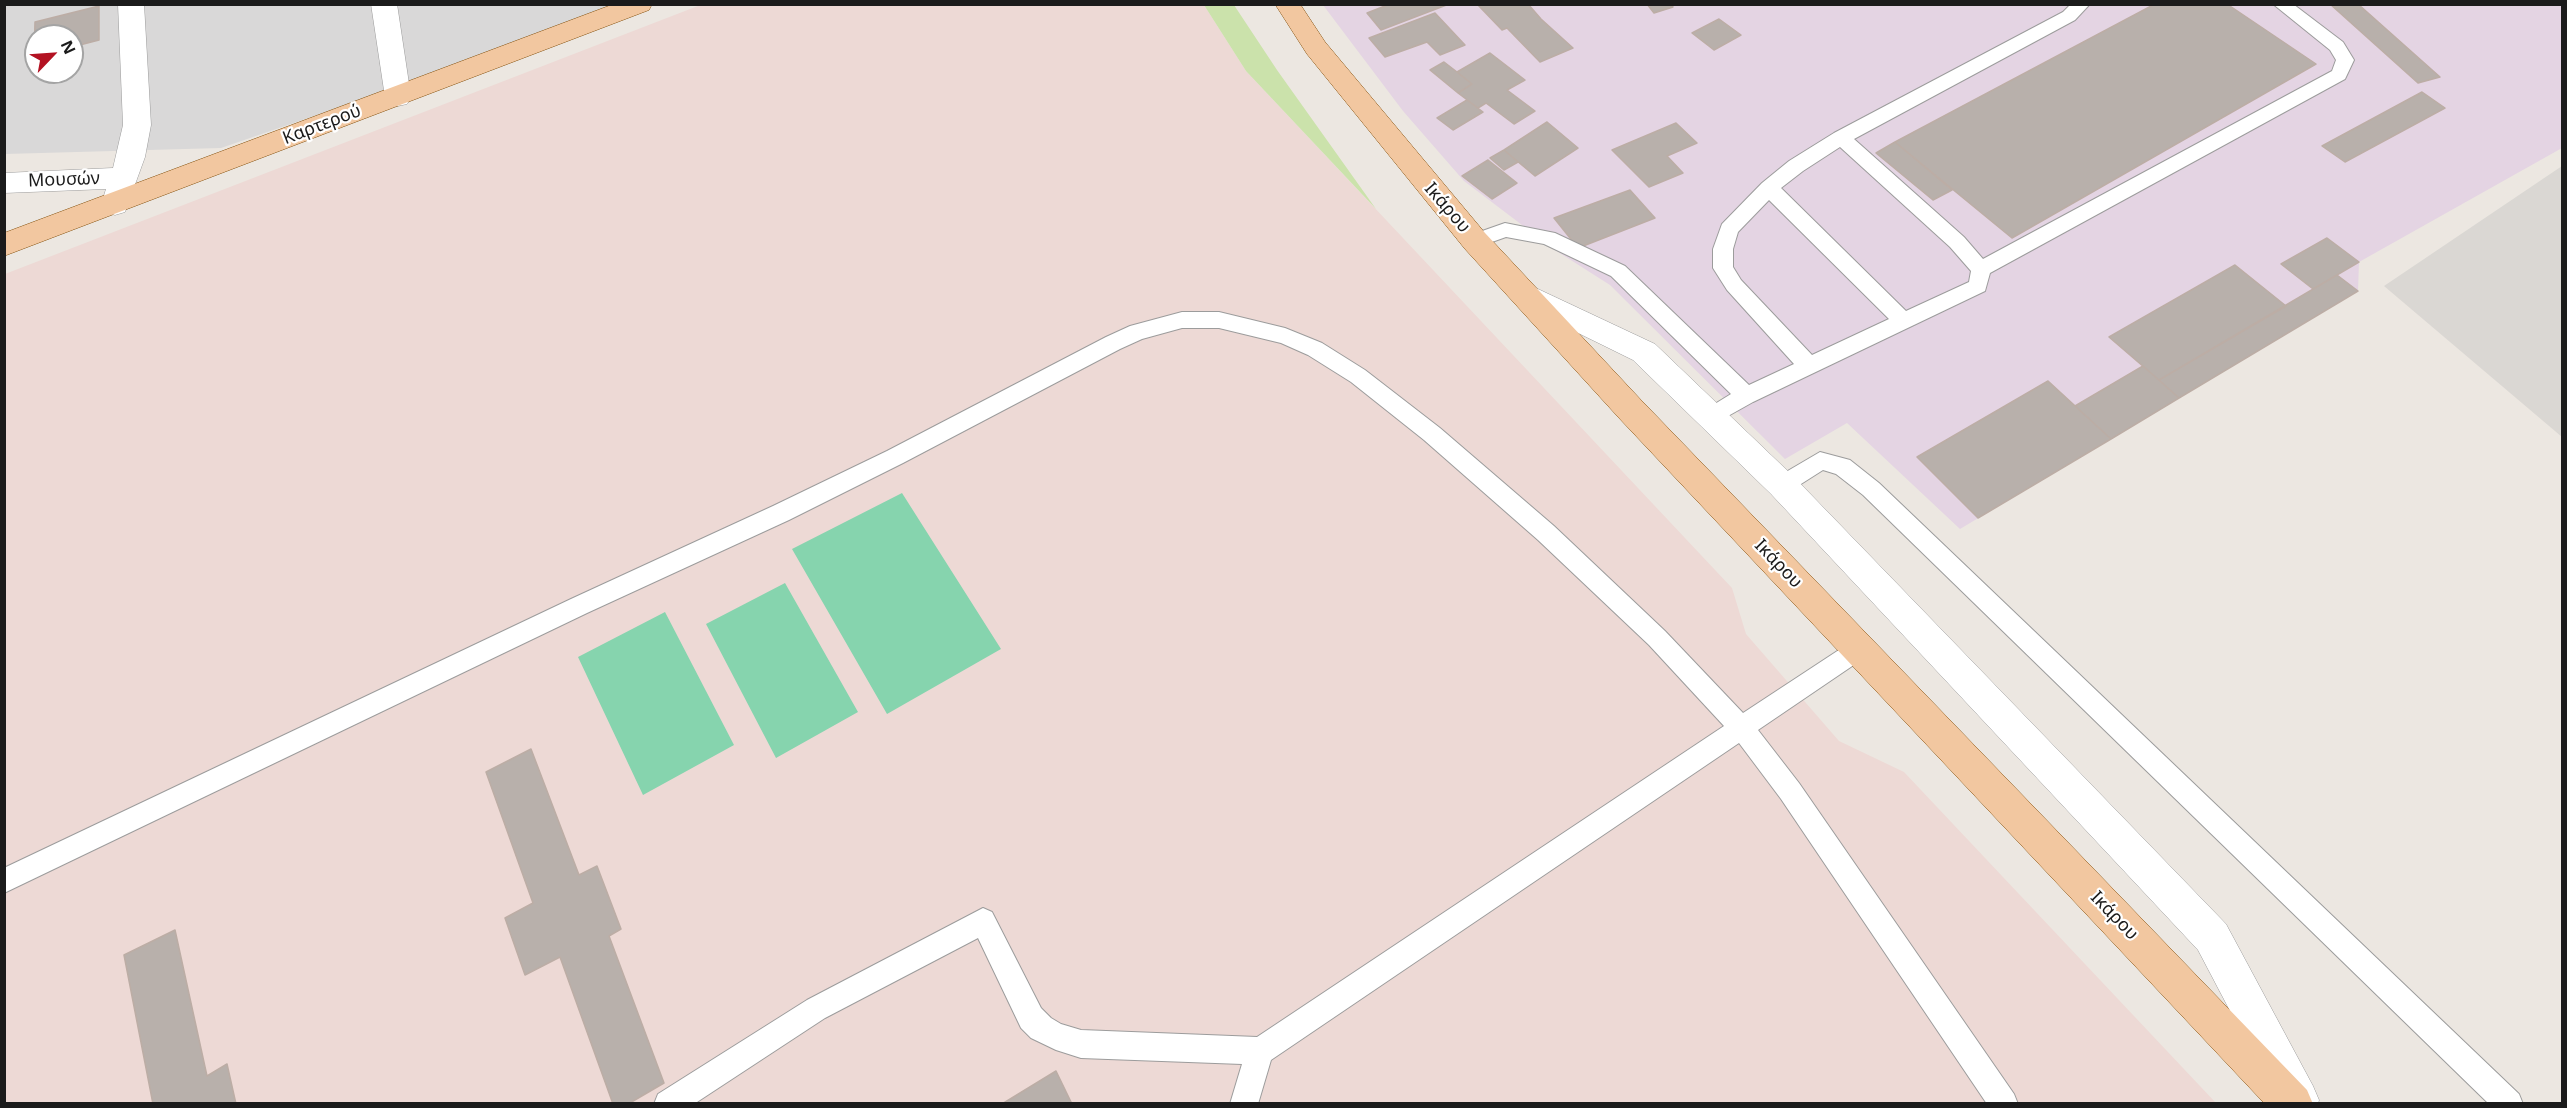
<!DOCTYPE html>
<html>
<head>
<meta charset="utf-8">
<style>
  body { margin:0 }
  #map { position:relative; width:2567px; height:1108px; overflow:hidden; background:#ece7e1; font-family:"Noto Sans",sans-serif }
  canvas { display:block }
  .frame { position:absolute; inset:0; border:6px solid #1b1b1b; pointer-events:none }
  .north { position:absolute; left:24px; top:24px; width:60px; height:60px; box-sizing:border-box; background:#fff; border:2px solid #a4a4a4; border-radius:50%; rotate:65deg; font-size:16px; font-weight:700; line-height:24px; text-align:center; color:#1b1b1b }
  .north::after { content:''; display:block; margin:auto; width:21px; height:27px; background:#b31222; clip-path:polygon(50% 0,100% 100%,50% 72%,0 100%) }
</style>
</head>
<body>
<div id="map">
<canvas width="2567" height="1108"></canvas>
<div class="frame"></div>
<div class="north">N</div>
</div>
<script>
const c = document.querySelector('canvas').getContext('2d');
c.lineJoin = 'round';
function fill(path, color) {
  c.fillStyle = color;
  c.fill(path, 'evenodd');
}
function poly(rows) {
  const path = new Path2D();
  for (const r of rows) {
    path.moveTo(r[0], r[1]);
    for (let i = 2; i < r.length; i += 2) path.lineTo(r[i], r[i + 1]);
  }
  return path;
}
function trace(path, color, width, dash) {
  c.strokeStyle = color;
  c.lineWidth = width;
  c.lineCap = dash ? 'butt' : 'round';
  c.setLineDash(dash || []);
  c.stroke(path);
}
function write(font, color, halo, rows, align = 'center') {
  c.font = font + ' "Noto Sans",sans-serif';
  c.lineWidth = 4.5;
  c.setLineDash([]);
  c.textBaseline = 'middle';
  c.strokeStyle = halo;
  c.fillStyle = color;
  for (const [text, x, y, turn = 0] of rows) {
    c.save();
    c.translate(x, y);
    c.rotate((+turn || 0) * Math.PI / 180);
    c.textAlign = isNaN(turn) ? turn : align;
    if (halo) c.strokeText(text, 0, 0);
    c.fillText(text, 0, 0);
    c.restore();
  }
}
const residential = poly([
  [4,5,624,5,465,64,221,148,5,154],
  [36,36,72,36,72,72,36,72]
]);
const industrial = poly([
  [1323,5,2562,5,2562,148,2359,262,2358,291,1960,529,1847,423,1785,459,1610,285,1555,250,1464,181,1403,111]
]);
const military = poly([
  [703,4,1204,5,1246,71,1732,588,1746,634,1839,741,1904,772,2216,1103,5,1104,5,274]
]);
const airport = poly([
  [2562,166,2562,437,2384,286]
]);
const grass = poly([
  [1204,5,1234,5,1277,70,1376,209,1246,71]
]);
const pitch = poly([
  [902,493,1001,649,887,714,792,549],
  [785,583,858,712,776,758,706,624],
  [665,612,734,745,643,795,578,657]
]);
const building = poly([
  [1390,4,1449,4,1381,30,1367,13,1390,4],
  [1477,4,1528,4,1541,19,1573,48,1540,62,1507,28,1502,30,1477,4],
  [1647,4,1671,4,1673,7,1654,13,1647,4],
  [2155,4,2227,4,2316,64,2012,238,1895,142,2155,4],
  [2330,4,2358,4,2440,77,2418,83,2330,4],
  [99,6,99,40,72,47,72,36,36,36,36,56,34,56,35,22,99,6],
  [1435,13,1465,45,1440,55,1427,42,1385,57,1369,38,1435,13],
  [1719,19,1741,35,1714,50,1692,33,1719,19],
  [1490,53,1525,80,1507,90,1535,111,1514,124,1486,103,1478,108,1458,93,1472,84,1457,72,1490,53],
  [1444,62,1457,72,1472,84,1458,93,1430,70,1444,62],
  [2422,92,2445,108,2345,162,2322,146,2422,92],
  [1467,100,1483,112,1453,130,1437,118,1467,100],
  [1547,122,1578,148,1535,176,1504,150,1547,122],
  [1676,123,1697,143,1667,156,1683,173,1649,187,1612,150,1676,123],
  [1895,142,1952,190,1933,200,1876,153,1895,142],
  [1504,150,1518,162,1504,170,1490,158,1504,150],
  [1488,160,1517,183,1492,199,1462,176,1488,160],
  [1630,190,1655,218,1578,248,1554,218,1630,190],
  [2327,238,2359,262,2313,289,2281,264,2327,238],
  [2235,265,2286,306,2159,380,2109,337,2235,265],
  [2337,275,2358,291,2179,398,2159,380,2337,275],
  [2143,366,2179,398,2111,439,2075,406,2143,366],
  [2048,381,2111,439,1978,518,1917,457,2048,381],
  [531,749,579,875,597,866,621,929,609,936,664,1083,628,1104,613,1104,560,957,525,975,505,918,533,903,486,772,531,749],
  [175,930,207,1076,227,1064,236,1104,153,1104,124,955,175,930],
  [1056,1071,1072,1104,1002,1104,1056,1071]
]);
const service = poly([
  [2071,4,2090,4,2075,20,1854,139,1964,237,1983,259,2332,71,2336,60,2330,50,2273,4,2293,4,2343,42,2354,60,2345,79,1990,273,1985,291,1753,402,1712,425,1705,422,1701,416,1705,410,1731,394,1611,276,1544,244,1506,237,1475,248,1468,246,1465,241,1468,236,1505,223,1555,233,1625,266,1749,385,1794,364,1727,290,1713,268,1713,249,1722,224,1762,183,1789,161,1834,133,2063,12,2071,4],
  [1840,147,1950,247,1971,271,1969,282,1906,311,1781,188,1803,171,1840,147],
  [1769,200,1889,319,1812,355,1741,280,1733,267,1733,249,1738,232,1769,200],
  [1182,312,1219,312,1285,328,1322,343,1365,370,1440,428,1554,526,1665,631,1743,713,1851,642,1859,639,1867,642,1871,649,1867,656,1758,730,1799,783,2014,1094,2018,1104,1987,1104,1781,799,1739,743,1271,1060,1258,1104,1230,1104,1242,1064,1081,1058,1056,1050,1031,1038,1021,1028,978,938,825,1018,694,1104,654,1104,658,1094,807,1000,983,908,992,912,1041,1008,1051,1018,1061,1024,1081,1030,1257,1037,1724,726,1649,645,1538,540,1424,440,1351,382,1308,355,1281,343,1219,328,1182,328,1142,339,1120,349,903,463,789,520,587,613,4,893,4,868,571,599,773,506,887,451,1106,337,1130,326,1182,312],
  [1820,452,1850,460,1879,483,2519,1094,2523,1104,2489,1104,1863,495,1836,474,1823,470,1790,491,1782,494,1774,491,1771,485,1774,479,1820,452]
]);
const minor = poly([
  [118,4,144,4,151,125,145,157,125,212,115,215,105,212,101,205,106,189,4,193,4,173,113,168,123,125,118,4],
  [371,4,397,4,411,97,407,104,398,106,389,104,385,97,371,4],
  [1523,282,1655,344,1793,476,2226,924,2313,1086,2319,1100,2318,1104,2279,1104,2198,950,1771,494,1633,360,1513,301,1508,293,1513,285,1523,282]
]);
const primary = poly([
  [614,4,652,4,649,10,4,256,4,233,614,4],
  [1275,4,1300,4,1325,42,1485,233,1641,400,2307,1090,2313,1104,2265,1104,1619,418,1465,249,1307,54,1275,4]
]);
const streetNames = [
  ["Καρτερού",322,125,-21],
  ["Μουσών",64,180,-2],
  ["Ικάρου",1447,208,49],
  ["Ικάρου",1778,564,46],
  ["Ικάρου",2114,916,46]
];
fill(residential, '#d9d8d8');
fill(industrial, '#e4d4e3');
fill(military, '#edd9d5');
fill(airport, '#dad7d3');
fill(grass, '#cbe2ab');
fill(pitch, '#86d4ae');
fill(building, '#b8b0ab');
trace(building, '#bcada5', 1.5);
trace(service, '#9c9c9c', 2);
trace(minor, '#9c9c9c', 1);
trace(primary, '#84510e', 1);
fill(service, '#fff');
fill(minor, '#fff');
fill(primary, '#f2c7a0');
write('18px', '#1b1b1b', '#fff', streetNames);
</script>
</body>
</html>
